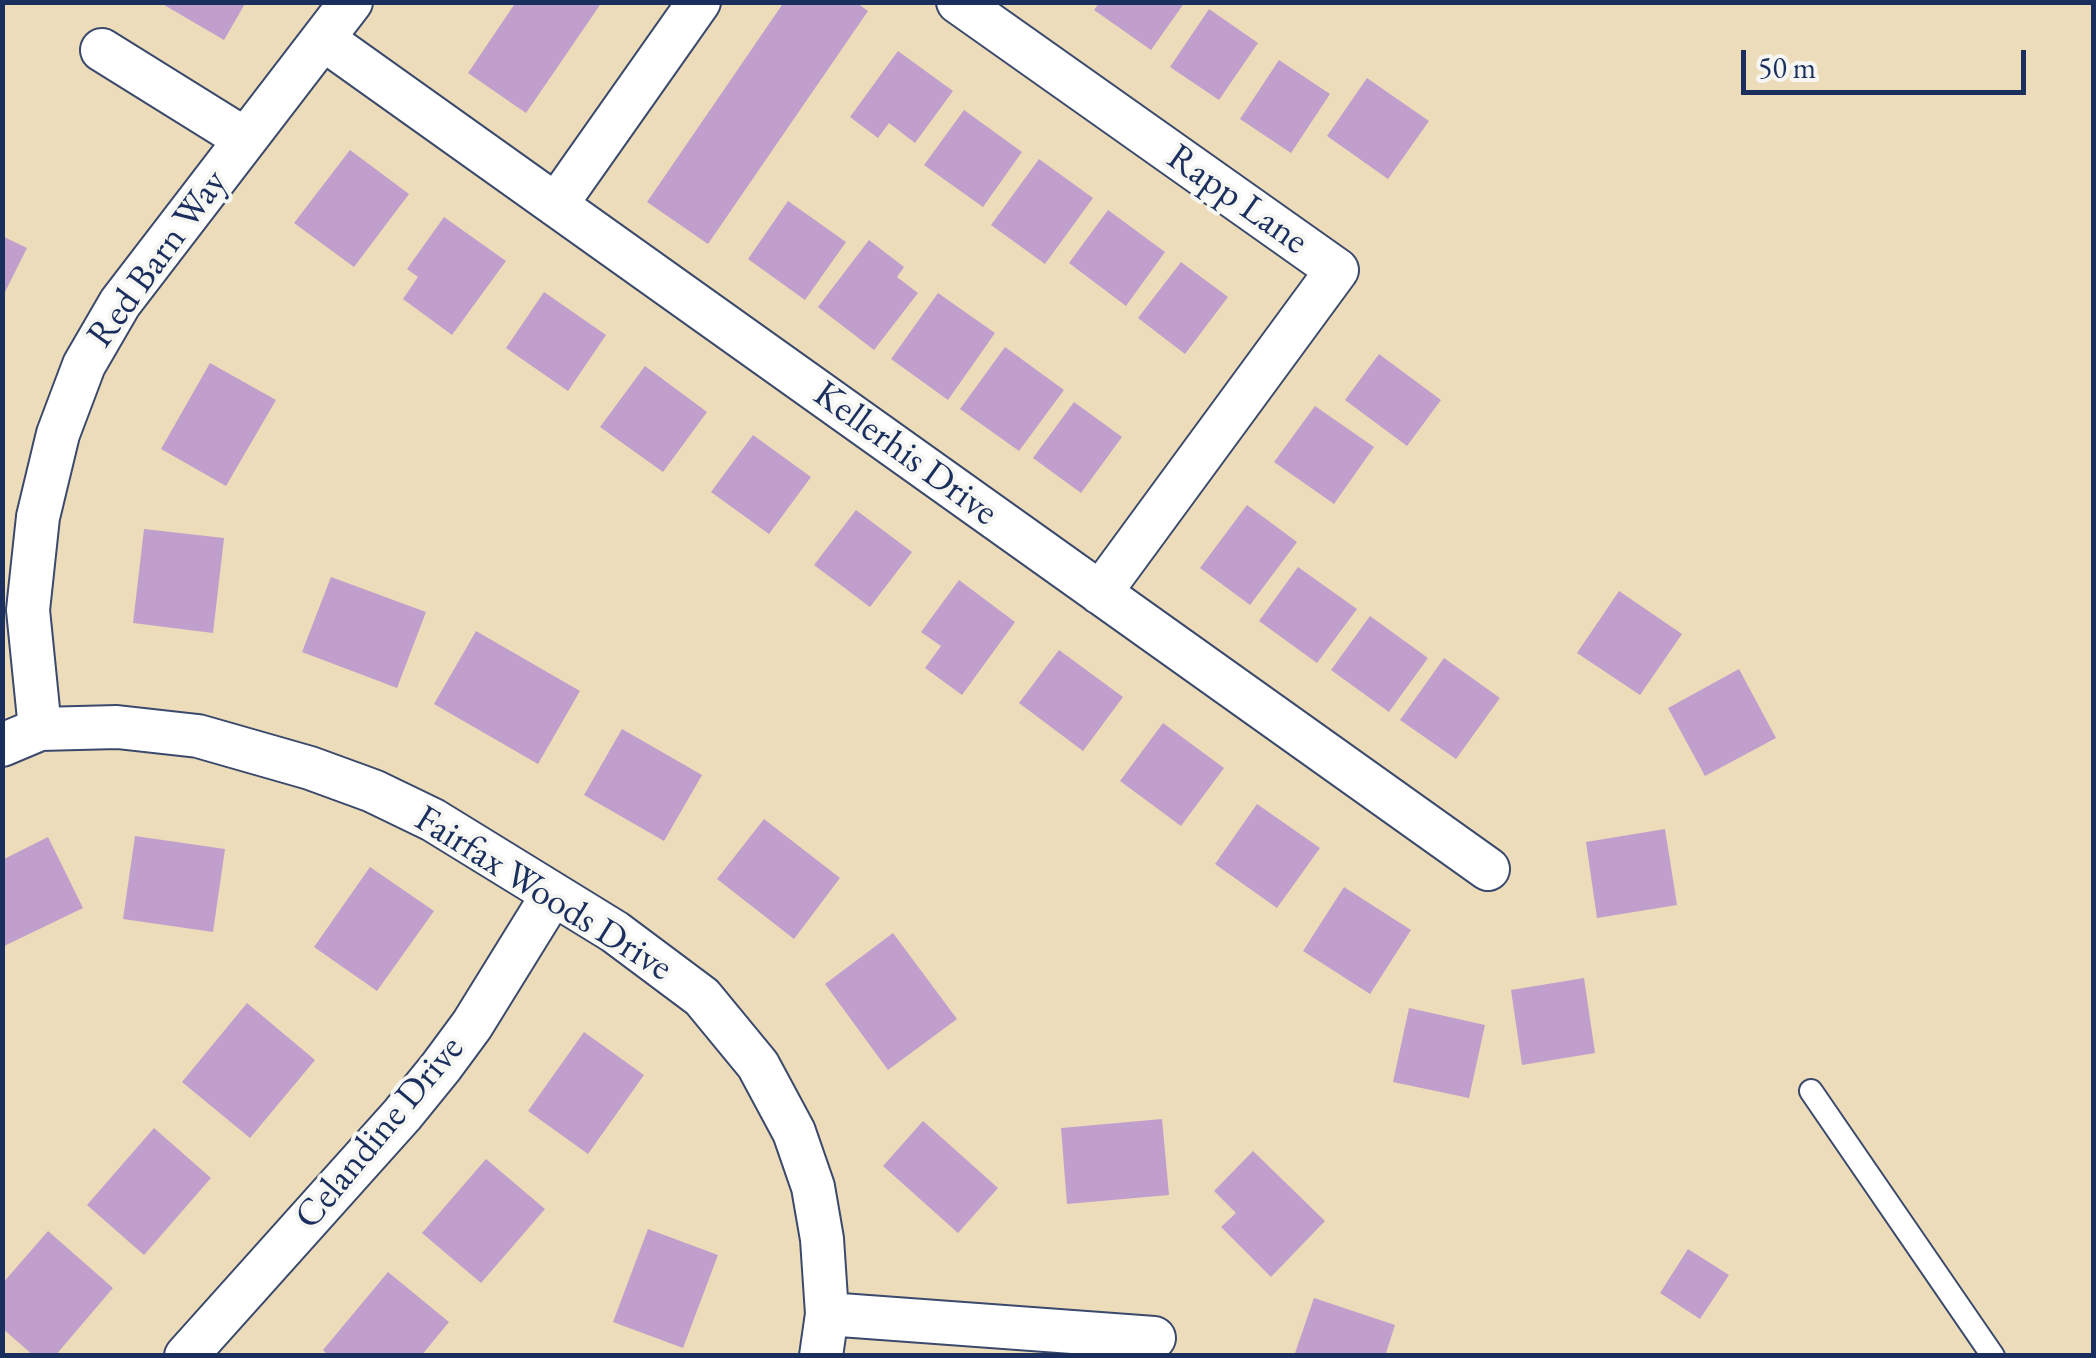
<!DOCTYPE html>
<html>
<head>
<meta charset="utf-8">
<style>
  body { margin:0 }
  #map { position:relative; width:2096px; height:1358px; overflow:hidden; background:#eddcb9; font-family:"EB Garamond",serif }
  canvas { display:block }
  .frame { position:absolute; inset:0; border:5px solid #1b2f5e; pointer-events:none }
  .scale { position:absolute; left:1741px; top:50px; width:285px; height:45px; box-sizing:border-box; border:5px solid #1b2f5e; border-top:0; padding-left:12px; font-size:30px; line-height:35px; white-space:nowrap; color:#1b2f5e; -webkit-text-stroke:8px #f6f6f2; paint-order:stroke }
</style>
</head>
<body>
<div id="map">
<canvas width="2096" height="1358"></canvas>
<div class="frame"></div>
<div class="scale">50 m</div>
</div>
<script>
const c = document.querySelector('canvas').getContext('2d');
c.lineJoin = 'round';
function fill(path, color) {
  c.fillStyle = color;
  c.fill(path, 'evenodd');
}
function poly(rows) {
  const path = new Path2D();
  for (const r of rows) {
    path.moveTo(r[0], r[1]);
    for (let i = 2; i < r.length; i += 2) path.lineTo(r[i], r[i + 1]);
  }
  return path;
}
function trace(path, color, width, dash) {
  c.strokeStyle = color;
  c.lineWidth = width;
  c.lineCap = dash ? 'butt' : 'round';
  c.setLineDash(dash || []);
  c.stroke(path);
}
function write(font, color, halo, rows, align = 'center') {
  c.font = font + ' "EB Garamond",serif';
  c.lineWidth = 8;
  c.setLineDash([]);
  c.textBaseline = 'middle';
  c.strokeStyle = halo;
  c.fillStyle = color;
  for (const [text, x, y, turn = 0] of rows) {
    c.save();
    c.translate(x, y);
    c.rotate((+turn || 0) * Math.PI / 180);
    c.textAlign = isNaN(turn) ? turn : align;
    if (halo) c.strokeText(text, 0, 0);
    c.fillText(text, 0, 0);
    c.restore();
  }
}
const building = poly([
  [159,2,246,2,224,40],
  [516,2,602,2,526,113,468,73],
  [784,2,856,2,868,11,708,244,647,202],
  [1100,2,1185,2,1151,50,1094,10],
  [1209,9,1258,43,1219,100,1170,67],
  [898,51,953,91,915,143,889,123,878,138,850,117],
  [1279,60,1330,94,1291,153,1240,119],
  [1367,78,1429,121,1388,179,1327,136],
  [964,110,1022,152,983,207,924,165],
  [350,150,409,194,354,267,294,223],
  [1039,159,1093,198,1045,264,991,225],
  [788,201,846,242,805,300,748,259],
  [1108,210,1165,252,1126,306,1069,263],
  [444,217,506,261,452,335,403,299,418,277,407,269],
  [2,236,27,248,2,298],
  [869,240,904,267,897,277,918,293,874,350,818,307],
  [1181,262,1228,297,1185,354,1138,318],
  [544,292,606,335,568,391,506,348],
  [938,293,995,333,948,400,891,359],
  [1005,347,1064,390,1019,451,960,409],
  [1379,354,1441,400,1407,446,1345,400],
  [210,363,276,400,226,486,161,449],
  [645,366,707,412,663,472,600,427],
  [1074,402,1122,437,1081,493,1033,458],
  [1315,406,1374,447,1334,504,1274,462],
  [753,435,811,477,769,534,711,492],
  [1247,505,1297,542,1250,605,1200,568],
  [856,510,912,552,870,607,814,565],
  [144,529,224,538,213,633,133,623],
  [1298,567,1357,609,1317,663,1259,621],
  [331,577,426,612,397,688,302,652],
  [959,580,1015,622,962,695,925,668,941,646,921,632],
  [1619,591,1682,634,1640,695,1577,653],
  [1370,616,1428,658,1389,712,1331,670],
  [476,631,580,691,538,764,434,704],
  [1059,650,1123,697,1083,751,1019,703],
  [1444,658,1500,698,1456,759,1400,720],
  [1739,669,1776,738,1705,776,1668,708],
  [1163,723,1224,768,1181,826,1120,781],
  [622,729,702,775,664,841,584,795],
  [1257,804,1320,848,1277,908,1215,864],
  [764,819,840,878,794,939,717,879],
  [1665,829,1677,905,1597,918,1586,842],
  [135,836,225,849,213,932,123,919],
  [48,837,83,908,2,947,2,860],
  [370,867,434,911,377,991,314,947],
  [1344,887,1411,930,1370,994,1303,951],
  [893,933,957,1019,888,1070,825,984],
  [1584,978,1595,1053,1522,1065,1511,990],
  [247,1003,315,1060,250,1138,182,1082],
  [1409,1008,1485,1025,1469,1098,1393,1082],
  [584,1032,644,1075,588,1154,528,1111],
  [1162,1119,1169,1195,1067,1204,1061,1128],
  [923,1121,998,1188,958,1233,883,1166],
  [154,1128,211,1178,144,1255,87,1205],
  [1253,1151,1325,1221,1271,1277,1221,1227,1236,1213,1214,1191],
  [486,1159,545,1209,481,1283,422,1233],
  [648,1229,718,1255,683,1348,613,1322],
  [48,1231,113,1288,55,1356,34,1356,2,1328,2,1284],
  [1688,1249,1729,1275,1700,1319,1660,1293],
  [388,1272,449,1322,421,1356,329,1356,323,1350],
  [1314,1298,1395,1325,1385,1356,1294,1356]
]);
const service = poly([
  [1811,1091,1993,1356]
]);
const minor = poly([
  [958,2,1337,270,1100,593],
  [323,39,1488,869],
  [102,50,245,139],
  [556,205,699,2],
  [40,729,28,610,38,517,58,434,84,365,120,303,351,2],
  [2,745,40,729,117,727,198,736,310,768,373,791,433,820,615,932,702,997,758,1065,794,1132,813,1187,822,1239,827,1314,821,1356],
  [827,1314,1154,1338],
  [186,1356,402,1115,441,1067,472,1025,553,894]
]);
const streetNames = [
  ["Rapp Lane",1237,200,35],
  ["Red Barn Way",158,259,-54],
  ["Kellerhis Drive",905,454,36],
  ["Fairfax Woods Drive",543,894,32],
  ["Celandine Drive",380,1133,-50]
];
fill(building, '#c09fcd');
trace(service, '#3a496c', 26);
trace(minor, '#3a496c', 46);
trace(service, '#fff', 22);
trace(minor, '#fff', 42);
write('38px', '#1b2f5e', '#f6f6f2', streetNames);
</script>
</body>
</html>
